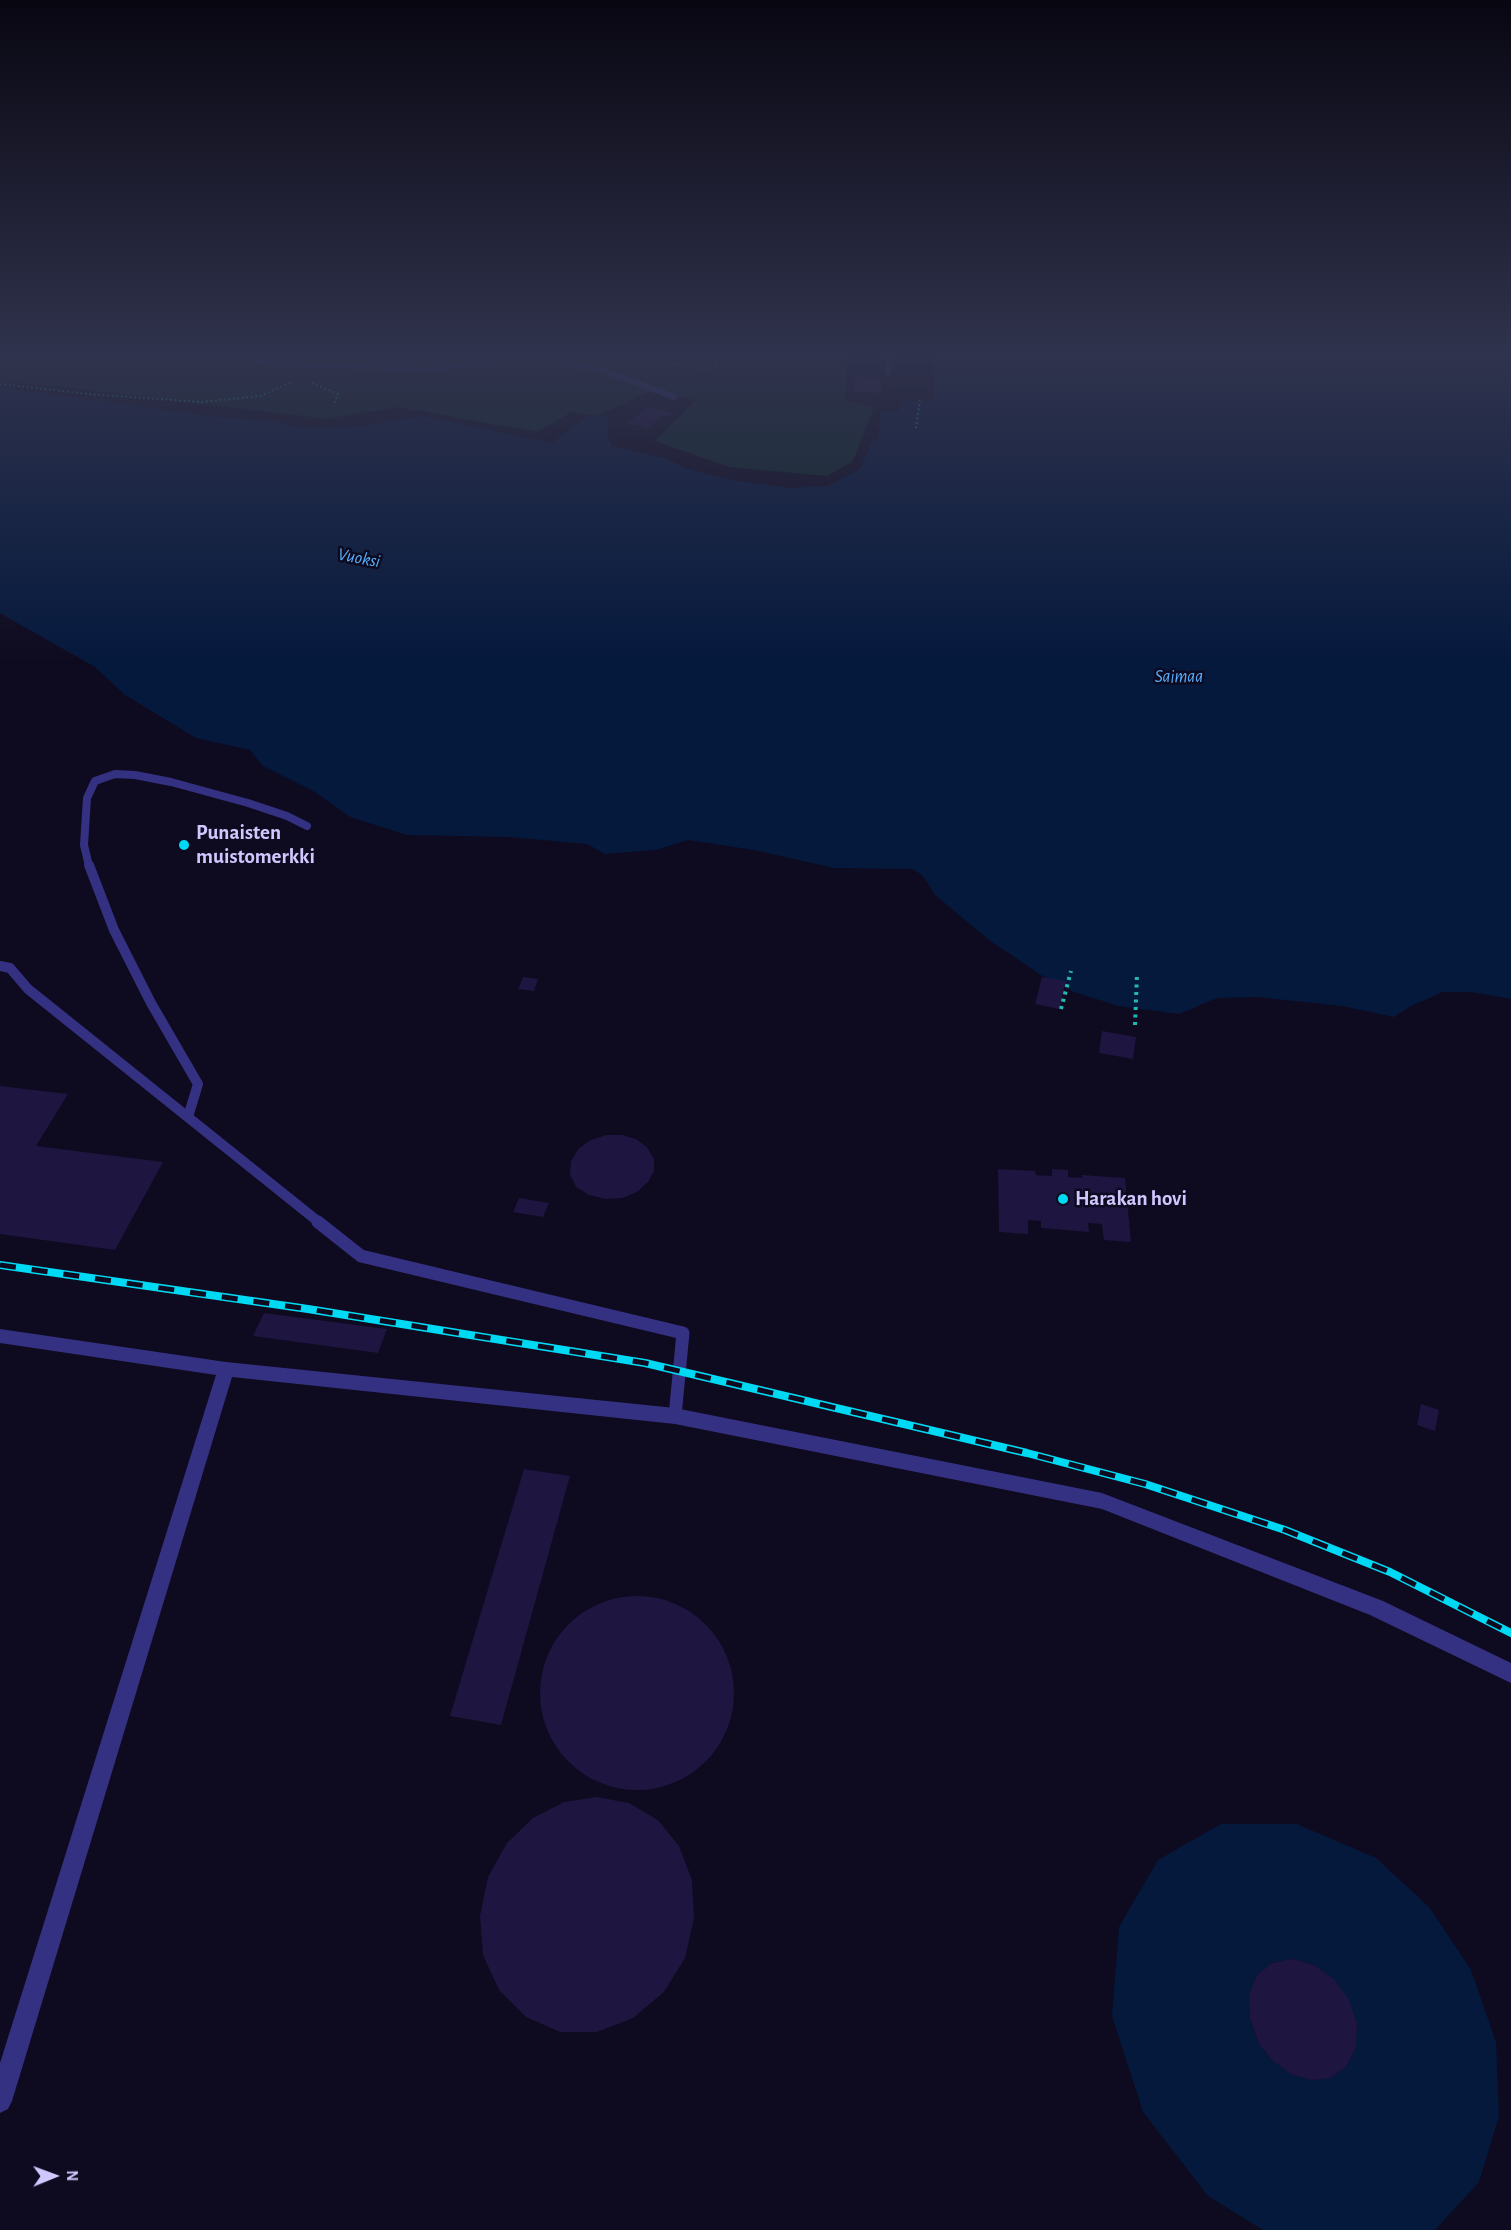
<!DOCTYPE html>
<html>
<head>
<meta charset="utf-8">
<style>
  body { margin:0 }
  #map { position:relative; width:1511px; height:2230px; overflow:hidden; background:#0e0a1f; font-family:"Alegreya Sans",sans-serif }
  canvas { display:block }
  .north { position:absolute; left:24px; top:2146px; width:60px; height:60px; -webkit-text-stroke:4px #0e0a1f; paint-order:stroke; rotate:89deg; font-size:16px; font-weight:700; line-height:24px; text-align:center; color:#cfc8ff }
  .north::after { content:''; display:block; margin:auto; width:21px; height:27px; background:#cfc8ff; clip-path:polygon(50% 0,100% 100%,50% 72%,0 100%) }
</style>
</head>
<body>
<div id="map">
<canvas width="1511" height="2230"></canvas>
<div class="north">N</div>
</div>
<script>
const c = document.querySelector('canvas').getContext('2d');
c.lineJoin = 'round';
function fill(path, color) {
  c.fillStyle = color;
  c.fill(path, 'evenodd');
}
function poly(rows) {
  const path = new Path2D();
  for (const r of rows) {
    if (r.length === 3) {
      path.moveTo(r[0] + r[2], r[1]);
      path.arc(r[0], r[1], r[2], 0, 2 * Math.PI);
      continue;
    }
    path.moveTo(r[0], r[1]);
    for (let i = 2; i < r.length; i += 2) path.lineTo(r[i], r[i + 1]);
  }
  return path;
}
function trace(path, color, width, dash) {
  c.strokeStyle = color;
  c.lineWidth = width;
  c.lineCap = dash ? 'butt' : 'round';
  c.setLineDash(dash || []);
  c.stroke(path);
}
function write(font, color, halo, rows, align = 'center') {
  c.font = font + ' "Alegreya Sans",sans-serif';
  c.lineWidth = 5;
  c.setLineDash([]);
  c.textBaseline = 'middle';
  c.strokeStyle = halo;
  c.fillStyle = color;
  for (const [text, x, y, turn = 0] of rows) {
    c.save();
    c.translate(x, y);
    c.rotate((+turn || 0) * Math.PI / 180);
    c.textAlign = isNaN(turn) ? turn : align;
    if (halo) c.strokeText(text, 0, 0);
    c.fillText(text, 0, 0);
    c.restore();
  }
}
const green = poly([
  [0,352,848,352,845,401,874,408,853,461,827,476,729,467,655,441,696,400,651,391,596,416,572,412,537,432,398,407,327,419,37,384,0,382]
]);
const water = poly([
  [949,352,1511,352,1511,999,1471,992,1443,992,1411,1006,1394,1017,1342,1006,1257,997,1217,998,1179,1014,1118,1006,1074,992,1041,975,989,940,935,895,922,875,913,869,834,868,754,850,688,840,656,850,605,854,587,844,509,837,407,835,350,817,315,792,263,766,250,750,196,738,125,695,95,667,0,613,0,388,218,417,273,421,302,428,359,426,422,416,552,443,588,416,596,417,601,415,608,417,608,437,612,446,667,459,687,469,730,480,791,488,827,486,860,469,872,441,878,440,881,410,898,411,905,402,933,402,935,367,932,360,945,361],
  [1221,1824,1297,1824,1376,1858,1429,1907,1471,1970,1496,2042,1499,2116,1479,2182,1435,2230,1263,2230,1208,2196,1143,2112,1112,2016,1119,1927,1158,1860],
  [1292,1959,1314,1965,1334,1979,1356,2048,1346,2067,1331,2078,1312,2080,1292,2075,1274,2062,1259,2044,1250,2020,1249,1995,1257,1975,1272,1963]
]);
const building = poly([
  [855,377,881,378,881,393,854,392],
  [649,407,673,413,668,417,663,416,648,428,627,423],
  [523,977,538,979,534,991,518,989],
  [1042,977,1066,981,1059,1009,1035,1004],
  [1102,1031,1136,1037,1133,1059,1099,1053],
  [0,1086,68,1094,36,1146,163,1162,115,1250,0,1234],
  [606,1135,622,1135,636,1139,647,1147,654,1159,654,1171,648,1182,637,1192,622,1198,606,1199,589,1195,576,1187,570,1174,571,1161,579,1148,591,1140],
  [998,1169,1035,1171,1036,1175,1052,1176,1052,1169,1068,1170,1068,1177,1082,1178,1082,1175,1125,1178,1131,1242,1104,1240,1102,1224,1088,1223,1089,1232,1041,1228,1041,1221,1028,1220,1028,1234,999,1232],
  [519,1198,549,1203,543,1217,513,1212],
  [264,1313,387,1329,378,1353,253,1336],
  [1421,1404,1439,1410,1435,1431,1417,1425],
  [524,1469,570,1476,501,1725,450,1716],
  [637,1693,97],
  [597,1797,629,1803,658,1820,679,1846,692,1880,694,1918,685,1958,664,1992,633,2018,597,2032,560,2032,526,2017,499,1990,483,1955,480,1916,488,1877,507,1843,533,1818,564,1802],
  [1292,1959,1314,1965,1334,1979,1349,2000,1357,2024,1356,2048,1346,2067,1331,2078,1312,2080,1292,2075,1274,2062,1259,2044,1250,2019,1249,1995,1257,1975,1272,1963]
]);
const pathFar1 = poly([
  [616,355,702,369,714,368,718,363,716,359,706,358,675,364],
  [943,359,946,352],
  [312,383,338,394,334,406],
  [0,384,88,394,201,402,260,396,292,382],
  [916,428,920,398]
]);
const path = poly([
  [1061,1009,1071,971],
  [1135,1025,1137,974]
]);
const laneFar3 = poly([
  [531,355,605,371,674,397],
  [888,372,890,352]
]);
const laneFar2 = poly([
  [89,866,84,845,87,798,95,781,115,774,135,775,171,782,248,803,287,816,307,826]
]);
const laneFar1 = poly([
  [89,865,114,930,151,1003,198,1084,188,1117],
  [0,966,10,968,28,989,320,1223]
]);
const lane = poly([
  [318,1222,361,1256,683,1333,675,1416]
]);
const street = poly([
  [222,352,234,352,281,363,430,367,481,362,525,352,542,352,481,366,430,371,281,367,239,360,222,352],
  [0,1329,226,1362,675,1408,1102,1493,1383,1601,1511,1663,1511,1683,1370,1615,1102,1509,675,1424,232,1377,12,2101,8,2109,0,2113,0,2063,216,1375,0,1343,0,1329]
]);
const rail = poly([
  [0,1265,308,1309,645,1363,1027,1453,1145,1484,1285,1530,1390,1572,1511,1633]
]);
const markers = [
  [184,845,6,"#00d9f3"],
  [1063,1199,6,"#00d9f3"]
];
const farWaternames = [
  ["Vuoksi",359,558,11],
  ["Saimaa",1179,677]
];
const poiNames = [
  ["Punaisten",196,833],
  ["muistomerkki",196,857],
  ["Harakan hovi",1075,1199]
];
fill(green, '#0d2929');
fill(water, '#05193d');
fill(building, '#1e1541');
trace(pathFar1, '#23b8b0', 2, [1.5, 3]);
trace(path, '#23b8b0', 4, [3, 4.5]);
trace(laneFar3, '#353182', 6);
trace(laneFar2, '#353182', 8);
trace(laneFar1, '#353182', 10);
trace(lane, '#353182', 13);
fill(street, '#353182');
trace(rail, '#00d9f3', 8);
trace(rail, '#0e0a1f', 5, [16]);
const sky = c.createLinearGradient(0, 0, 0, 665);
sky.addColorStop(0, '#080611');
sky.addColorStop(0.53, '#30334d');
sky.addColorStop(1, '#30334d00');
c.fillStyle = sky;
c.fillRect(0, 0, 1511, 665);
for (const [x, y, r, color] of markers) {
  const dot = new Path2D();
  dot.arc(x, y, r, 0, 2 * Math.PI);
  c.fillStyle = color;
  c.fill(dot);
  trace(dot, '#0e0a1f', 2);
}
write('italic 18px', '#56b0ff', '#0e0a1f', farWaternames);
write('bold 21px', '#cfc8ff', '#0e0a1f', poiNames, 'left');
</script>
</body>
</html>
